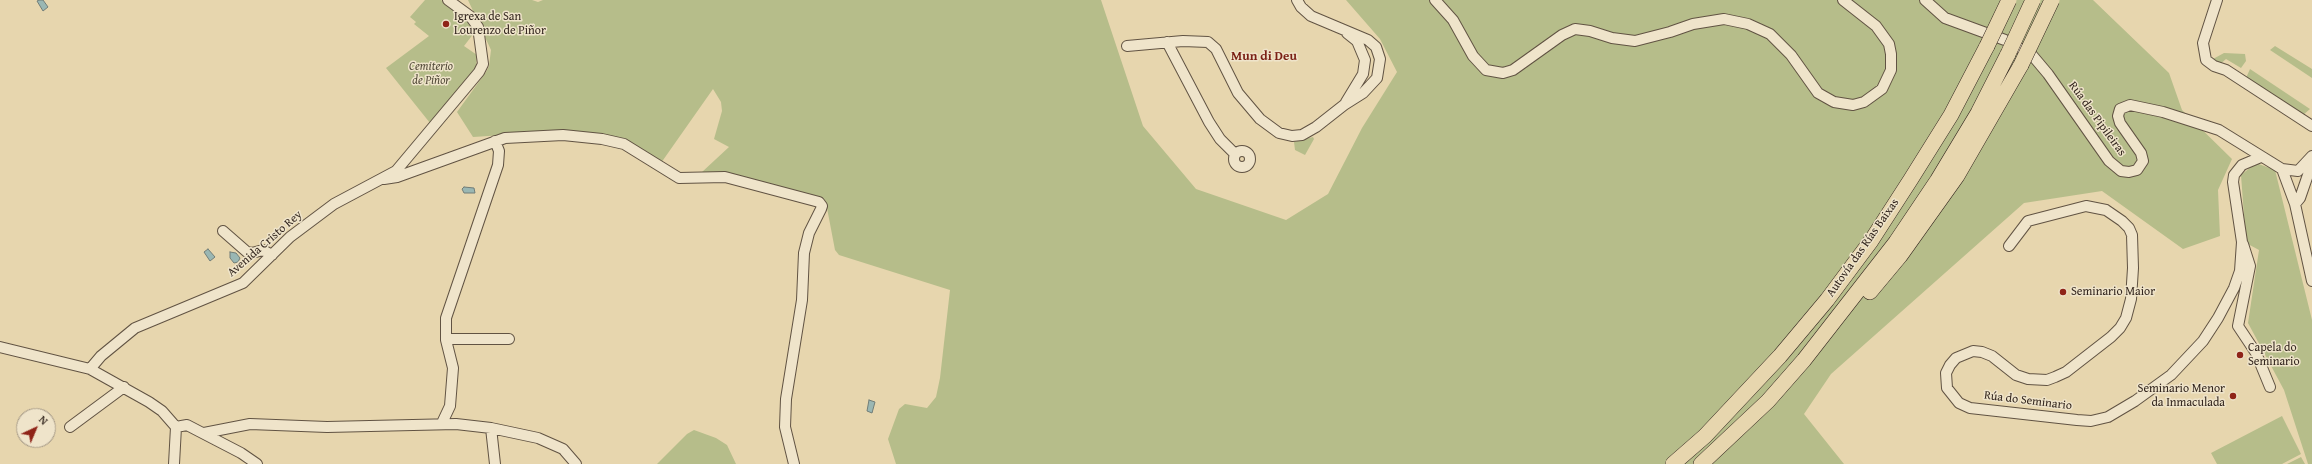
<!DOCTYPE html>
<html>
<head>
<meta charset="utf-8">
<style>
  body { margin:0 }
  #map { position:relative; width:2312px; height:464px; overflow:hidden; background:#e7d6ae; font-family:"Gentium Book Plus",serif }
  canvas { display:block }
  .north { position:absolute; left:16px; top:408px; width:40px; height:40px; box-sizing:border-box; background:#efe4ca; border:1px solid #a49886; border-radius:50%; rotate:44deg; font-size:11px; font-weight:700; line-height:16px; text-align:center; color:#34271f }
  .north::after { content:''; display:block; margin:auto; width:14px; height:18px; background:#8f2418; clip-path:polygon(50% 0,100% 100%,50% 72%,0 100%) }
</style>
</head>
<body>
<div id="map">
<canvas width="2312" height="464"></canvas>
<div class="north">N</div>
</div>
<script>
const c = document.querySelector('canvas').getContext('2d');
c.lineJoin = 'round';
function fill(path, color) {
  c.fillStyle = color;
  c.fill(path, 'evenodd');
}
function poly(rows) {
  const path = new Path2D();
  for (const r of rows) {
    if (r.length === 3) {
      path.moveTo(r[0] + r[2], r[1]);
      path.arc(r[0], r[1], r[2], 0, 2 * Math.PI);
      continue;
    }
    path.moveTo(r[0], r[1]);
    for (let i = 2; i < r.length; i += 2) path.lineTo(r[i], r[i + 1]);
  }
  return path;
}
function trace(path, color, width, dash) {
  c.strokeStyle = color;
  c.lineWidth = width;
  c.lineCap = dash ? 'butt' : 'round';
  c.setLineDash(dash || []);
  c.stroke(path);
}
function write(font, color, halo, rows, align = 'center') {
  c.font = font + ' "Gentium Book Plus",serif';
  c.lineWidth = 3;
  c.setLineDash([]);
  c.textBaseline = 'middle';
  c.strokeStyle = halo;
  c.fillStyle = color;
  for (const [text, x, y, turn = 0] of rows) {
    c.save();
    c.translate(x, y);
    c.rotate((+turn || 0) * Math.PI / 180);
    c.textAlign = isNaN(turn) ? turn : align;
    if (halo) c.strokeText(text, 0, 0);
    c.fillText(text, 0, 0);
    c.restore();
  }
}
const green = poly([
  [425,0,441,0,466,18,473,27,474,33,464,46,477,55,476,67,430,123,386,68,429,36,414,24,416,22,410,17],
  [468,0,532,0,538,2,543,0,1101,0,1143,126,1196,189,1286,220,1328,194,1362,128,1397,72,1380,39,1346,0,2093,0,2169,73,2182,110,2232,159,2218,190,2220,236,2183,249,2102,191,2024,203,1831,374,1804,414,1844,464,896,464,888,439,899,409,905,404,927,408,936,397,940,378,950,290,839,255,835,250,827,208,821,197,736,176,702,172,729,147,714,139,722,111,721,102,713,89,661,163,633,145,504,135,473,137,457,112,486,72,489,66,491,50],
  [2275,46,2312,69,2312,78,2270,50],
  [2224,53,2245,54,2246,61,2241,68,2226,59,2219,65,2213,59],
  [2250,69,2310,109,2302,116,2246,78],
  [1313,137,1314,139,1305,155,1295,150,1294,142],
  [2256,163,2275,170,2312,320,2312,464,2308,464,2284,390,2248,323,2259,250,2246,243,2241,175],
  [2282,416,2301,454,2282,464,2217,464,2211,453],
  [694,430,716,438,727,445,736,464,657,464,687,434],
  [2301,457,2305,464,2287,464]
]);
const water = poly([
  [39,0,43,0,48,7,43,11,37,1,39,0],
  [464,187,474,188,475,193,464,193,462,189,464,187],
  [208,249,215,257,210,261,204,252,208,249],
  [230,252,236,253,240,258,238,262,234,263,230,258,230,252],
  [869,400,875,402,872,413,867,411,869,400]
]);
const minor = poly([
  [1435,0,1453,20,1473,56,1486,70,1503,73,1513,70,1562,35,1575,29,1590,31,1612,38,1635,41,1670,32,1693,24,1724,19,1748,24,1770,34,1791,55,1818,93,1834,102,1853,105,1864,102,1882,89,1891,70,1891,54,1889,44,1876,26,1843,0],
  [1925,0,1945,18,2005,40,2032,55,2048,74,2109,161,2121,171,2129,172,2137,170,2143,161,2141,153,2120,123,2118,116,2120,109,2130,105,2163,112,2219,130,2282,169,2298,171,2312,156],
  [2217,0,2203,43,2206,60,2214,66,2226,70,2312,126],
  [1167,42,1209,122,1220,139,1235,154],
  [1127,46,1183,41,1208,42,1216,49,1238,93,1260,119,1279,133,1292,136,1302,135,1316,127,1344,105,1363,93,1377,78,1380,59,1376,47,1368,40,1311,16,1301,7,1297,0],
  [1346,102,1363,74,1365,60,1357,41,1347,33],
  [1242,159,8],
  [2282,169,2295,204,2312,281],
  [384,179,397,177,505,138,563,135,602,139,624,144,679,178,725,177,819,202,822,206,821,209,809,233,804,253,802,300,786,399,785,427,794,464],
  [2295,204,2300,198,2312,163],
  [223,231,247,252,252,253,263,250,272,255],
  [2243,244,2250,266,2238,326,2256,353,2270,387],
  [2009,246,2028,221,2086,206,2106,210,2122,221,2129,228,2132,235,2133,268,2131,299,2126,318,2120,328,2111,337,2066,372,2055,377,2047,380,2028,379,2016,375,1992,356,1982,352,1973,351,1956,358,1950,365,1946,373,1947,388,1959,403,1970,408,2077,420,2091,421,2108,417,2135,401,2171,375,2203,341,2218,318,2234,288,2240,271,2242,242,2233,182,2234,175,2242,165,2261,157],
  [446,339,509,339],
  [0,347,90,369,149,402,162,411,176,427,174,464],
  [90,369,101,356,135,328,243,283,290,237,334,204,396,171,479,72,483,64,478,27,470,16,448,0],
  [442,423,450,406,453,368,446,340,446,318,498,165,499,151,495,141],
  [70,427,124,387],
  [176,427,187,425,241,453,257,464],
  [491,428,495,464],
  [204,433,250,424,327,427,456,424,491,428,538,438,563,449,576,464]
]);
const highway = poly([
  [1870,292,1900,256,1957,176,2021,65],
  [1673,464,1705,436,1780,356,1827,300,1871,241,1911,179,1951,115,1987,46],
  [1701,464,1768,401,1804,360,1896,242,1937,181,1978,113,2008,54]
]);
const highwayBridge = poly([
  [1987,46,2009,0],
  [2008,54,2033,0],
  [2021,65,2052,0]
]);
const markers = [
  [446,24,4,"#8f2418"],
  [2063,292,4,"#8f2418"],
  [2240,355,4,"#8f2418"],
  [2233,396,4,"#8f2418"]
];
const poiNames = [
  ["Igrexa de San",454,17],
  ["Lourenzo de Piñor",454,31],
  ["Seminario Maior",2071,292],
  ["Capela do",2248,348],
  ["Seminario",2248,362],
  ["Seminario Menor",2225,389,"right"],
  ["da Inmaculada",2225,403,"right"]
];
const parkNames = [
  ["Cemiterio",431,67],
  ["de Piñor",431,81]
];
const streetNames = [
  ["Rúa das Pipileiras",2097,119,54],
  ["Avenida Cristo Rey",265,244,-41],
  ["Autovía das Rías Baixas",1863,248,-55],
  ["Rúa do Seminario",2028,401,7]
];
const neighbourhoodNames = [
  ["Mun di Deu",1264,57]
];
fill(green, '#b6bd8a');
fill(water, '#9ab7b3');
trace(water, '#717d78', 1);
trace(minor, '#615343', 12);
trace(highway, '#34271f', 16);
trace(minor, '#efe4ca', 10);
trace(highway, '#e7d6ae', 15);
trace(highwayBridge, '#34271f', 16, []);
trace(highwayBridge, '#e7d6ae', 15);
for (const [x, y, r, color] of markers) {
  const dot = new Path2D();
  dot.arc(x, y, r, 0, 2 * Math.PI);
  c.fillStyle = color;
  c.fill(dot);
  trace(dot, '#efe4ca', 1.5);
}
write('12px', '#34271f', '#efe4ca', poiNames, 'left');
write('italic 12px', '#544c3a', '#efe4ca', parkNames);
write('12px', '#34271f', '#efe4ca', streetNames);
write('bold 13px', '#7a1f14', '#efe4ca', neighbourhoodNames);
</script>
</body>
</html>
